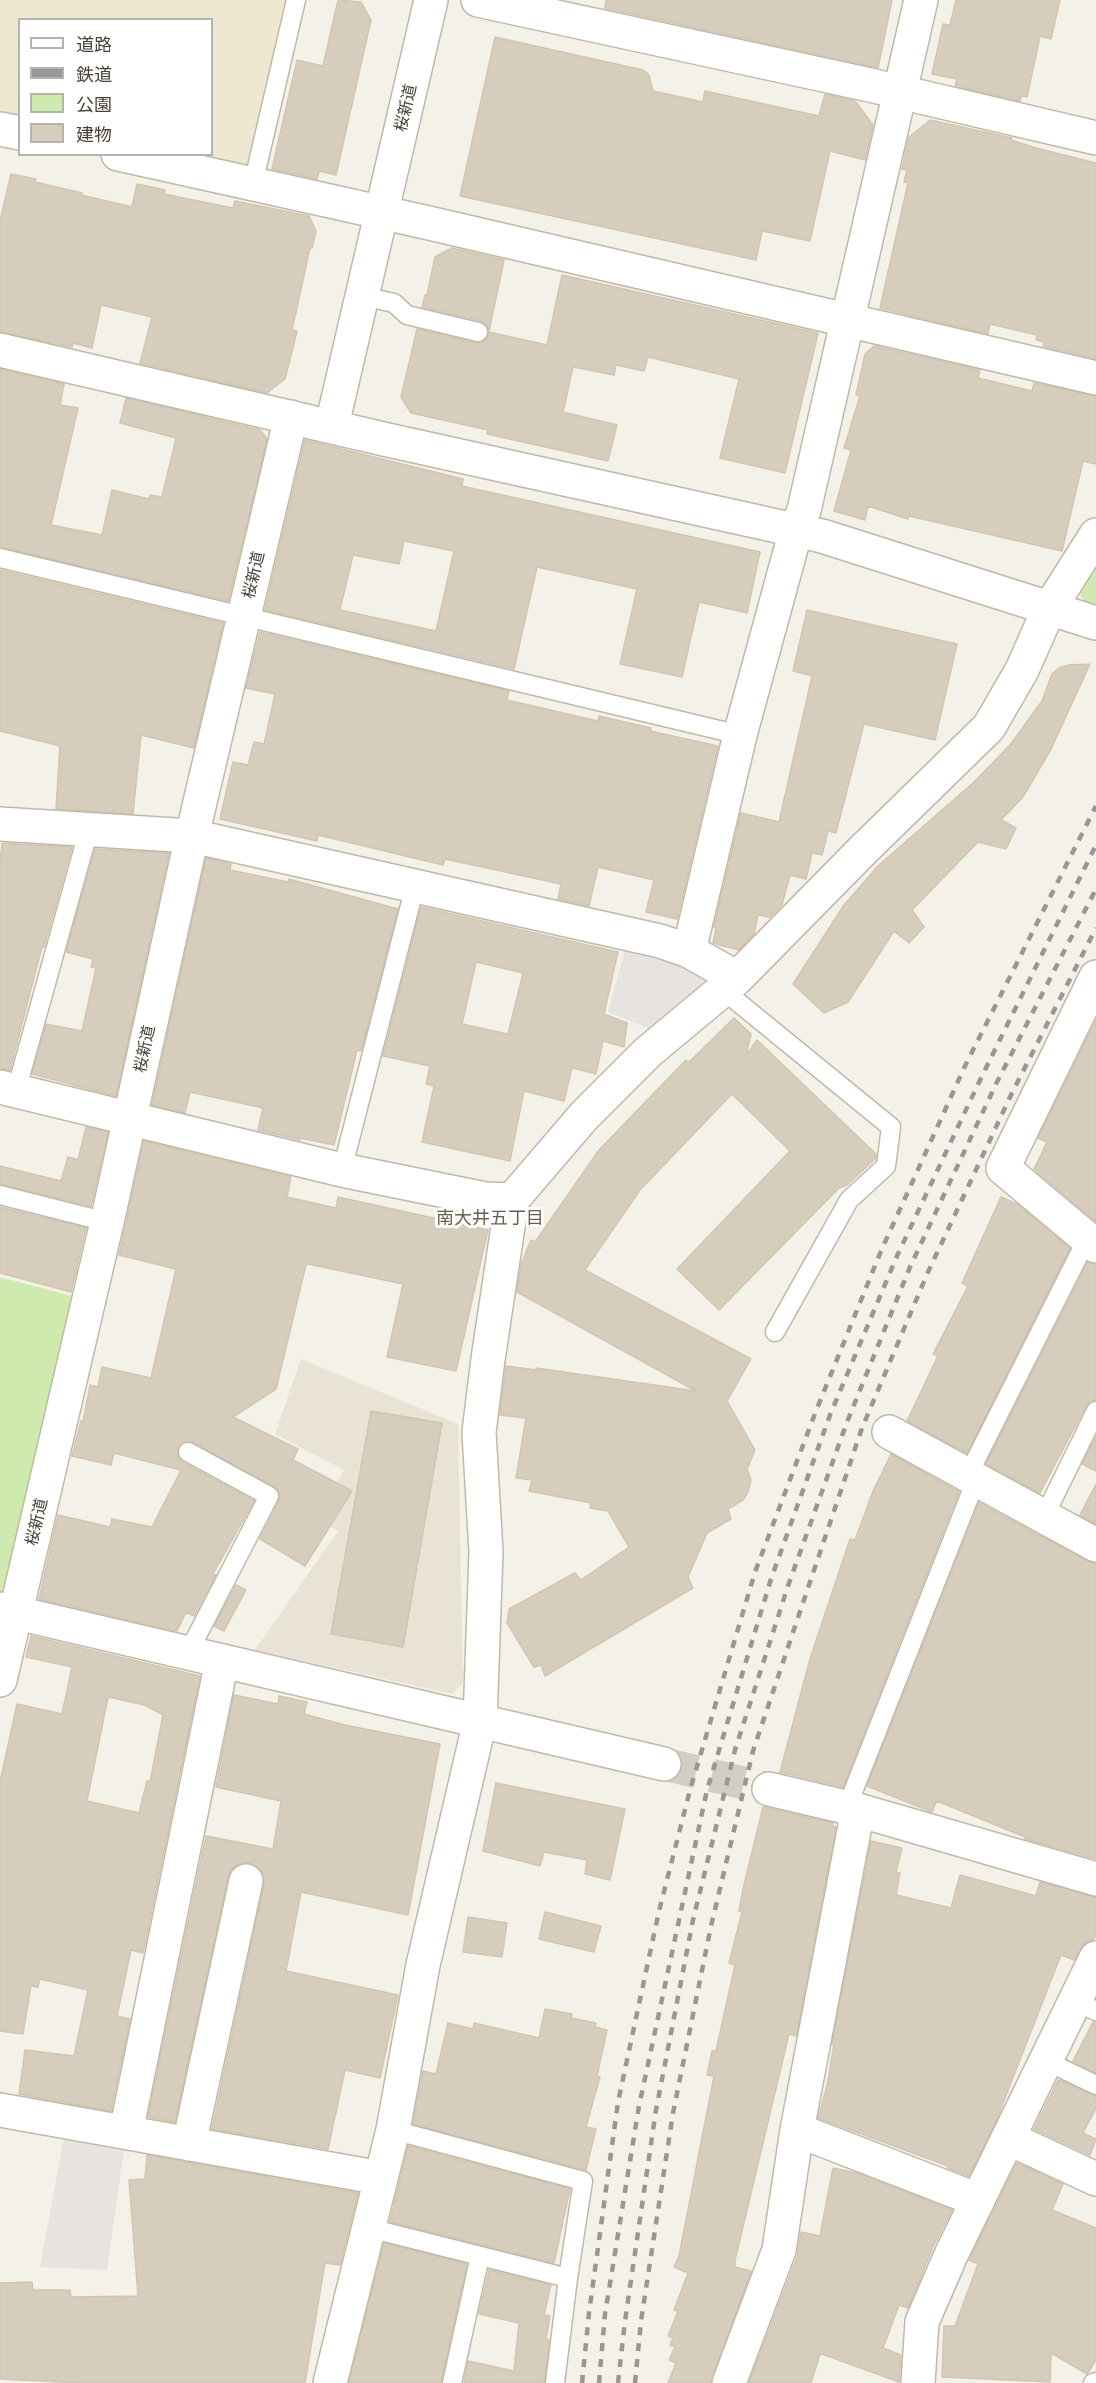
<!DOCTYPE html>
<html>
<head>
<meta charset="utf-8">
<style>
  body { margin:0 }
  #map { position:relative; width:1096px; height:2383px; overflow:hidden; background:#f4f1e8; font-family:Inter,"Noto Sans JP",sans-serif }
  canvas { display:block }
  .legend { position:absolute; left:18px; top:18px; width:195px; height:138px; box-sizing:border-box; background:#fff; border:2px solid #b6b3af; margin:0; padding:8px 10px; list-style:none; font-size:18px; color:#484236 }
  .legend li { display:flex; align-items:center; gap:12px; height:30px }
  .legend b { width:30px; border:2px solid #b6b3af }
</style>
</head>
<body>
<div id="map">
<canvas width="1096" height="2383"></canvas>
<ul class="legend">
<li><b style="height:8px;background:#fff"></b>道路</li>
<li><b style="height:8px;background:#979797"></b>鉄道</li>
<li><b style="height:16px;background:#ceeaaf"></b>公園</li>
<li><b style="height:16px;background:#d7cdbd"></b>建物</li>
</ul>
</div>
<script>
const c = document.querySelector('canvas').getContext('2d');
c.lineJoin = 'round';
function fill(path, color) {
  c.fillStyle = color;
  c.fill(path, 'evenodd');
}
function poly(rows) {
  const path = new Path2D();
  for (const r of rows) {
    path.moveTo(r[0], r[1]);
    for (let i = 2; i < r.length; i += 2) path.lineTo(r[i], r[i + 1]);
  }
  return path;
}
function trace(path, color, width, dash) {
  c.strokeStyle = color;
  c.lineWidth = width;
  c.lineCap = dash ? 'butt' : 'round';
  c.setLineDash(dash || []);
  c.stroke(path);
}
function write(font, color, halo, rows, align = 'center') {
  c.font = font + ' Inter,"Noto Sans JP",sans-serif';
  c.lineWidth = 6;
  c.setLineDash([]);
  c.textBaseline = 'middle';
  c.strokeStyle = halo;
  c.fillStyle = color;
  for (const [text, x, y, turn = 0] of rows) {
    c.save();
    c.translate(x, y);
    c.rotate((+turn || 0) * Math.PI / 180);
    c.textAlign = isNaN(turn) ? turn : align;
    if (halo) c.strokeText(text, 0, 0);
    c.fillText(text, 0, 0);
    c.restore();
  }
}
const residential = poly([
  [301,1359,458,1424,463,1683,452,1694,255,1650,338,1531,317,1518,344,1470,275,1434]
]);
const education = poly([
  [0,0,286,0,245,172,165,155,212,154,212,20,20,20,19,122,0,118]
]);
const green = poly([
  [1096,551,1096,609,1087,607,1081,596,1079,578],
  [0,1277,75,1297,2,1594,0,1593]
]);
const parking = poly([
  [626,946,681,960,710,980,652,1030,608,1012],
  [65,2131,125,2143,107,2270,40,2267]
]);
const building = poly([
  [338,0,361,2,371,20,336,175,319,171,317,179,272,169,297,60,323,66,338,0],
  [606,0,892,0,878,68,605,8,606,0],
  [956,0,1060,0,1051,39,1040,36,1027,97,1021,96,1020,101,955,86,957,79,932,74,943,24,950,25,956,0],
  [495,37,643,70,649,75,653,91,703,102,705,91,819,116,825,94,855,101,873,125,865,160,830,151,810,241,762,231,756,260,460,196,495,37],
  [930,120,1012,138,1011,140,1036,148,1096,163,1096,359,1043,346,1044,342,1036,340,1037,335,990,324,988,334,880,308,908,183,904,182,907,170,902,169,909,137,930,120],
  [11,174,36,179,35,182,82,193,81,195,132,207,137,184,165,190,164,194,233,208,235,201,309,216,316,231,312,248,310,248,292,330,297,331,285,379,267,393,140,363,152,317,101,305,92,348,73,343,72,347,0,332,0,221,11,174],
  [452,248,504,260,489,331,486,324,481,321,422,307,425,295,427,295,435,257,452,248],
  [562,275,818,333,785,473,720,458,739,379,648,357,644,371,616,365,614,375,573,367,563,412,617,425,608,461,487,434,488,430,411,413,401,397,417,329,475,343,486,340,489,332,547,345,562,275],
  [874,346,980,370,978,378,1032,391,1034,383,1096,396,1096,464,1083,461,1062,551,909,516,908,519,868,506,865,520,834,511,851,450,844,448,860,396,856,395,865,354,874,346],
  [0,369,64,384,60,405,78,408,51,525,102,535,112,490,149,499,150,495,162,497,176,438,120,423,126,398,260,430,267,439,228,601,0,547,0,369],
  [305,440,463,479,462,486,760,552,747,613,699,602,682,677,620,664,637,589,537,567,514,669,265,610,305,440],
  [404,541,454,551,436,631,340,610,353,555,399,564,404,541],
  [0,570,223,623,194,748,141,735,133,814,56,809,60,746,0,731,0,570],
  [807,610,957,644,935,740,864,724,836,833,828,831,822,855,812,853,806,879,790,875,782,905,770,917,758,915,754,934,739,950,716,944,713,943,716,928,714,927,741,813,779,822,812,676,793,671,807,610],
  [260,632,509,691,507,700,598,721,599,716,651,728,650,731,718,746,677,919,646,912,654,880,598,867,589,906,558,899,561,884,445,859,443,865,318,835,317,841,220,819,233,762,248,765,254,742,264,744,275,694,246,688,260,632],
  [1090,664,1051,749,1023,797,1001,820,1016,828,1006,849,978,842,912,910,924,927,909,943,894,931,848,1002,824,1013,793,984,844,905,879,865,973,783,1010,745,1042,701,1052,674,1059,668,1069,665,1090,664],
  [2,843,72,847,44,947,42,947,10,1070,0,1069,0,863,2,843],
  [95,849,169,853,116,1096,32,1074,46,1024,82,1031,96,968,91,967,93,959,66,952,95,849],
  [206,858,231,864,230,870,288,882,289,879,398,909,361,1051,357,1050,334,1145,300,1138,300,1140,258,1130,263,1108,190,1092,185,1113,152,1105,206,858],
  [421,907,618,952,604,1014,627,1023,624,1047,603,1041,596,1074,572,1068,564,1101,524,1091,510,1161,422,1142,434,1086,426,1084,430,1066,383,1056,421,907],
  [476,962,523,973,508,1034,462,1024,476,962],
  [734,1018,751,1034,746,1056,757,1040,876,1154,876,1158,847,1185,839,1188,719,1310,677,1269,790,1151,732,1094,640,1190,585,1270,751,1359,727,1401,755,1450,747,1469,751,1480,748,1492,743,1500,728,1509,731,1519,707,1533,688,1577,693,1588,545,1676,541,1665,534,1667,507,1623,509,1609,575,1573,581,1580,629,1547,608,1511,590,1508,591,1503,529,1491,532,1480,516,1478,526,1418,500,1415,506,1366,536,1370,536,1368,696,1391,517,1292,521,1265,531,1240,535,1242,599,1150,686,1060,688,1063,734,1018],
  [1096,1020,1096,1222,1034,1169,1047,1142,1038,1138,1096,1020],
  [86,1127,108,1132,91,1206,0,1184,0,1166,61,1181,68,1157,78,1160,86,1127],
  [144,1141,291,1177,287,1197,336,1208,338,1197,488,1230,456,1371,387,1357,403,1284,308,1264,306,1265,276,1389,233,1417,298,1449,293,1460,352,1491,305,1566,260,1539,279,1501,278,1490,193,1442,182,1443,177,1453,182,1462,254,1501,213,1574,216,1575,194,1616,186,1612,177,1631,39,1599,58,1515,110,1527,112,1519,152,1527,181,1470,114,1453,111,1465,72,1456,81,1421,83,1422,90,1385,98,1387,102,1367,151,1378,176,1269,119,1255,144,1141],
  [1001,1197,1017,1204,1070,1248,967,1453,907,1421,938,1356,933,1354,968,1286,962,1283,1001,1197],
  [0,1207,86,1228,71,1292,0,1273,0,1207],
  [1088,1262,1096,1264,1096,1400,1090,1401,1086,1406,1040,1493,986,1464,1088,1262],
  [371,1411,442,1423,403,1647,331,1634,371,1411],
  [1096,1437,1096,1471,1082,1464,1096,1437],
  [891,1454,959,1492,843,1787,780,1772,810,1659,850,1539,855,1540,873,1491,891,1454],
  [1096,1484,1096,1524,1080,1515,1096,1484],
  [979,1503,1087,1561,1096,1564,1096,1859,1025,1839,1025,1837,937,1801,932,1812,867,1786,979,1503],
  [236,1585,246,1590,224,1631,214,1626,236,1585],
  [31,1636,200,1676,143,1953,131,1950,117,2016,130,2019,111,2111,19,2094,25,2050,74,2056,88,1990,40,1979,38,1987,31,1986,23,2034,0,2031,0,1782,17,1704,62,1714,72,1667,26,1657,31,1636],
  [108,1697,145,1705,163,1715,150,1782,147,1781,139,1813,87,1801,108,1697],
  [234,1695,278,1704,279,1696,307,1702,304,1714,345,1725,440,1744,408,1915,301,1892,286,1971,398,1995,380,2078,345,2070,328,2149,212,2129,264,1885,264,1876,259,1868,249,1863,240,1863,233,1868,228,1877,175,2122,148,2117,206,1836,273,1849,281,1801,216,1787,234,1695],
  [496,1783,625,1809,610,1880,585,1874,587,1860,544,1852,540,1866,483,1851,496,1783],
  [763,1807,833,1823,832,1826,836,1827,796,2036,789,2034,735,2260,735,2267,751,2271,711,2383,668,2383,676,2363,669,2360,675,2347,670,2345,673,2338,668,2336,678,2311,674,2310,688,2273,674,2267,679,2256,714,2076,707,2075,712,2051,716,2051,735,1965,729,1963,742,1912,739,1911,743,1889,763,1807],
  [871,1841,902,1848,896,1872,900,1873,896,1895,951,1908,960,1875,1036,1896,1040,1882,1096,1897,1096,1934,1094,1939,1085,1943,1074,1960,1061,1955,996,2121,969,2176,948,2168,948,2166,818,2118,827,2086,834,2044,832,2044,871,1841],
  [545,1912,601,1926,594,1952,539,1939,545,1912],
  [468,1917,507,1923,502,1957,463,1952,468,1917],
  [545,2009,572,2014,571,2018,596,2023,595,2027,607,2030,597,2076,600,2077,586,2127,596,2129,586,2170,413,2124,423,2071,436,2074,448,2023,473,2029,474,2023,539,2038,545,2009],
  [1093,2022,1096,2022,1096,2073,1073,2061,1093,2022],
  [1058,2080,1096,2096,1096,2108,1083,2133,1096,2139,1090,2155,1034,2129,1058,2080],
  [408,2146,570,2189,554,2263,390,2222,408,2146],
  [147,2155,358,2193,340,2265,325,2263,305,2383,80,2383,0,2379,0,2283,32,2282,33,2290,70,2290,71,2297,138,2296,129,2180,145,2179,147,2155],
  [1017,2163,1063,2184,1052,2210,1096,2228,1096,2360,1087,2374,1051,2353,1050,2382,942,2377,944,2326,955,2326,978,2264,969,2260,1017,2163],
  [833,2168,857,2173,952,2210,933,2247,908,2308,899,2305,883,2348,901,2355,899,2382,822,2354,820,2354,811,2383,749,2383,797,2257,801,2232,820,2236,833,2168],
  [384,2243,467,2264,441,2383,349,2383,384,2243],
  [489,2270,551,2285,544,2315,550,2316,546,2339,549,2340,544,2383,464,2383,468,2361,514,2371,519,2323,479,2314,489,2270]
]);
const tertiaryTunnel = poly([
  [664,1764,769,1789]
]);
const service = poly([
  [253,184,296,0],
  [362,296,394,303,407,315,478,332],
  [0,558,740,735],
  [723,990,891,1127,886,1166,849,1200,775,1332],
  [16,1091,89,829],
  [342,1170,415,886],
  [0,1195,107,1222],
  [188,1452,269,1496,188,1653],
  [968,1475,1087,1239],
  [1044,1517,1096,1411],
  [847,1807,976,1480],
  [1075,2001,1096,2011],
  [1046,2061,1096,2085],
  [393,2130,583,2181,568,2278],
  [369,2228,568,2278,555,2383],
  [452,2383,480,2256],
  [1093,2383,1096,2382]
]);
const minor = poly([
  [478,0,870,85,1096,138],
  [0,129,20,133],
  [118,154,429,223,1096,378],
  [0,824,192,836,660,941,689,951,737,978],
  [689,951,740,735,796,530,804,510,921,0],
  [1096,977,1003,1168,1096,1246],
  [0,1087,342,1170,485,1199,512,1200],
  [889,1432,1096,1545],
  [0,1680,107,1222,192,836,291,417],
  [858,1810,797,2130,978,2200],
  [0,2110,381,2178],
  [126,2132,222,1661],
  [1008,2138,1096,2179],
  [189,2144,246,1881],
  [330,2383,393,2130,423,1965,480,1721,486,1552,479,1432,488,1359,512,1200,584,1116,648,1052,737,978,862,851,989,727,1022,670,1049,609,1096,535],
  [729,2383,779,2250,797,2130],
  [918,2383,922,2322,951,2255,1096,1958]
]);
const tertiary = poly([
  [0,350,388,440,822,536,1096,623],
  [332,425,431,0],
  [0,1609,664,1764],
  [769,1789,858,1810,1096,1879]
]);
const rail = poly([
  [582,2383,589,2313,618,2102,659,1911,690,1790,755,1572,816,1411,881,1251,965,1066,1096,806],
  [599,2383,605,2314,639,2106,707,1790,771,1579,830,1415,897,1256,981,1078,1096,845],
  [618,2383,625,2321,656,2110,693,1920,735,1750,788,1586,847,1422,910,1267,996,1084,1096,889],
  [635,2383,641,2321,673,2113,711,1926,753,1751,862,1428,928,1272,1012,1093,1096,928]
]);
const streetNames = [
  ["桜新道",406,108,-77],
  ["桜新道",254,575,-77],
  ["桜新道",145,1049,-78],
  ["桜新道",37,1522,-77]
];
const neighbourhoodNames = [
  ["南大井五丁目",490,1219]
];
fill(residential, '#e9e3d6');
fill(education, '#eee7d1');
fill(green, '#ceeaaf');
fill(parking, '#e6e3e0');
fill(building, '#d7cdbd');
trace(building, '#d2c6b0', 1.5);
trace(tertiaryTunnel, '#d2cec4', 33, [33, 16]);
trace(service, '#c0b9aa', 21);
trace(minor, '#c0b9aa', 36);
trace(tertiary, '#c0b9aa', 36);
trace(service, '#fff', 18);
trace(minor, '#fff', 33);
trace(tertiary, '#fff', 33);
trace(rail, '#979797', 4.5, [8, 8]);
write('16px', '#484236', '#fff', streetNames);
write('18px', '#6b604d', '#fff', neighbourhoodNames);
</script>
</body>
</html>
